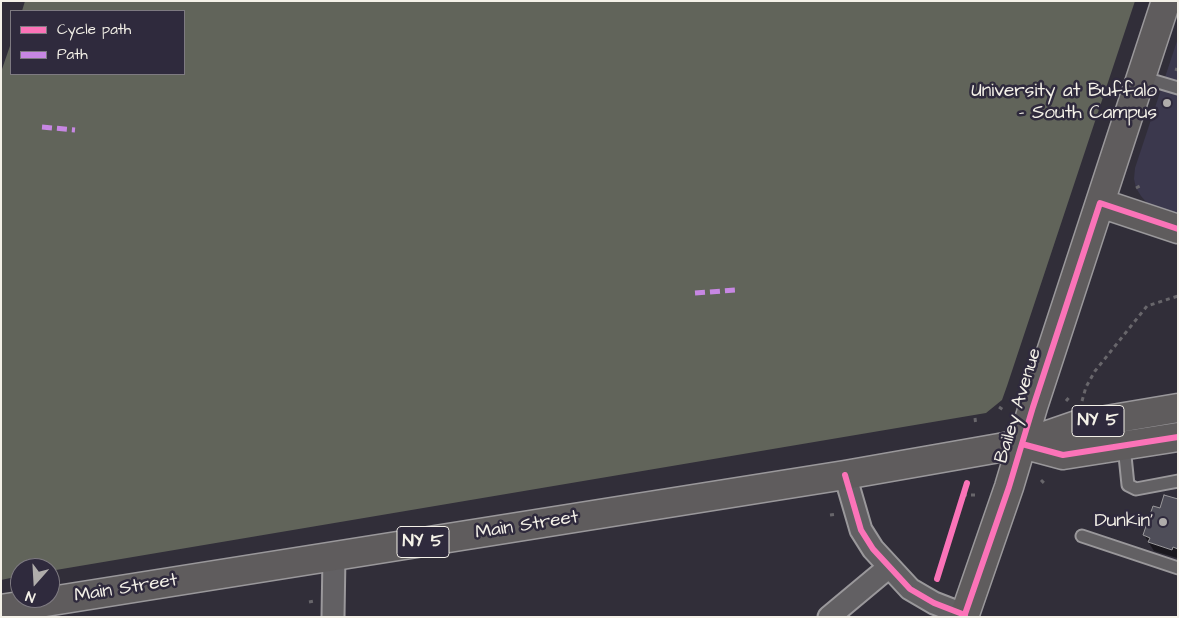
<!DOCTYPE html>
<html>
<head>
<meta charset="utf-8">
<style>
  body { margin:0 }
  #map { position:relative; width:1179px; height:618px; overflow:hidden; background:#312e39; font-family:"Architects Daughter",sans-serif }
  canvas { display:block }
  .frame { position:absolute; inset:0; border:2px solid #f4f1e8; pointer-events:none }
  .legend { position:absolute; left:10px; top:10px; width:175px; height:65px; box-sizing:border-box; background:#2f2a3d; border:1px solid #7e7a81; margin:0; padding:6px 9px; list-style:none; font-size:15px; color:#f4f1e8 }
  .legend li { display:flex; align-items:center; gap:10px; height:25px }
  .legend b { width:25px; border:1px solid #7e7a81 }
  .north { position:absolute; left:10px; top:558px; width:50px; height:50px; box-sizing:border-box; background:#2f2a3d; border:1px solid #7e7a81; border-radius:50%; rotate:199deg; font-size:14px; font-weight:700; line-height:20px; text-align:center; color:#f4f1e8 }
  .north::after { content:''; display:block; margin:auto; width:18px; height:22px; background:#b0adab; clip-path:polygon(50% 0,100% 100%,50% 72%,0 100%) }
</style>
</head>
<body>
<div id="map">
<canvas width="1179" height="618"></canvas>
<div class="frame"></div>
<ul class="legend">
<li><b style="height:6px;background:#fb73b8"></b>Cycle path</li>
<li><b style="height:6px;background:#c787e3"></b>Path</li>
</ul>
<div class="north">N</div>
</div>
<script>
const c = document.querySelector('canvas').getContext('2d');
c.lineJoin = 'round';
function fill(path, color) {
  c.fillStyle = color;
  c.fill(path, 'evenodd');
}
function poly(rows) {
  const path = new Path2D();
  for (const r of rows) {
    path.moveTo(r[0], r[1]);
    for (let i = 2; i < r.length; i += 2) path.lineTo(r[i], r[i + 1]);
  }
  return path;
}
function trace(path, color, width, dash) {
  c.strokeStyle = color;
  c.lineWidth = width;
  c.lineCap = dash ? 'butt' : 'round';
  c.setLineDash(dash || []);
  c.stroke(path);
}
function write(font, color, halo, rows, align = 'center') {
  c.font = font + ' "Architects Daughter",sans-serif';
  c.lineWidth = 5;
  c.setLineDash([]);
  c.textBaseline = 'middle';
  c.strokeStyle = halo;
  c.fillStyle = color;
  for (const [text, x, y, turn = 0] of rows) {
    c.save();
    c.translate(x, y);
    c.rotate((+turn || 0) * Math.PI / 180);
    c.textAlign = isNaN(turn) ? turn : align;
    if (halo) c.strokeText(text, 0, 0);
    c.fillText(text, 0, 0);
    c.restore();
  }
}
const built = poly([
  [1178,38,1178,215,1158,209,1147,203,1141,196,1136,188,1134,179,1135,168]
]);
const green = poly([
  [25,1,1135,1,1007,386,1002,400,986,413,50,571,50,568,20,568,20,576,1,580,1,72,11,43,11,74,184,74,184,11,22,11]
]);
const shadow = poly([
  [1178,501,1178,555,1177,558,1154,551,1144,535]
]);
const building = poly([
  [1164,495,1178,499,1178,549,1173,547,1172,550,1148,542,1150,538,1143,535,1153,506,1160,508,1164,495]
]);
const path = poly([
  [1175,69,1178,70],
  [1136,188,1140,186],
  [1066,401,1071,395],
  [1082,401,1086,387,1095,371,1147,306,1178,296],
  [999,407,1005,411],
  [975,418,976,426],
  [1041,480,1045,484],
  [963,495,976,495],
  [830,515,837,514],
  [309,602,314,601]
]);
const lane = poly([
  [1141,77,1178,88],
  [1124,446,1128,485,1136,489,1178,481],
  [1082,536,1178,568]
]);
const street = poly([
  [845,475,861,530,873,549,910,589,934,603,965,615],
  [333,617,334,556],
  [829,617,889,567]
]);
const primary = poly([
  [1100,203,1178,229],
  [1022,444,1063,455,1178,437],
  [1,609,845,475,1022,444,1077,425,1178,408],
  [964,617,1009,487,1033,407,1166,1]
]);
const quiet = poly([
  [42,127,75,130],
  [695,293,736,290]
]);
const cycleway = poly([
  [1022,444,1063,455,1178,437],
  [845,475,861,530,873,549,910,589,934,603,965,615],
  [937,579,967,483],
  [964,617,1009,487,1033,407,1100,203,1178,229]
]);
const markers = [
  [1167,103,5,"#b0adab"],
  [1163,522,5,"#b0adab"]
];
const shields = [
  [1098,421,52],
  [423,542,52]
];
const shieldNames = [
  ["NY 5",1098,421],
  ["NY 5",423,542]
];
const poiNames = [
  ["University at Buffalo",1157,92],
  ["- South Campus",1157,114],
  ["Dunkin'",1153,522]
];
const streetNames = [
  ["Bailey Avenue",1019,406,-73],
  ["Main Street",527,526,-9],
  ["Main Street",126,589,-9]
];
fill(built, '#3b384d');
fill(green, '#61645a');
fill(shadow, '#0007');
fill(building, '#4f4e59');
trace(building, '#9a989b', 1);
trace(lane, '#9a989b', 15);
trace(street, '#9a989b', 25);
trace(primary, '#9a989b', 31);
trace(path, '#68666b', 3, [4, 4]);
trace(lane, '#626063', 11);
trace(street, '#626063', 21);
trace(primary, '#5f5c5d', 28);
trace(quiet, '#c787e3', 5, [10, 5]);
trace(cycleway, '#fb73b8', 6);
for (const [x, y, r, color] of markers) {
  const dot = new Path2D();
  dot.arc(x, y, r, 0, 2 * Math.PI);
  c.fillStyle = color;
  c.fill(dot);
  trace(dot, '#2f2a3d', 2);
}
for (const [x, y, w] of shields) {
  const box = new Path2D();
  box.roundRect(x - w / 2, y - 15.5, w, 31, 4);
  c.fillStyle = '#2f2a3d';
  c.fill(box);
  trace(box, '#f4f1e8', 1);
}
write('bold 18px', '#f4f1e8', null, shieldNames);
write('19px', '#f4f1e8', '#2f2a3d', poiNames, 'right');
write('19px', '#f4f1e8', '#2f2a3d', streetNames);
</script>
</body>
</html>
